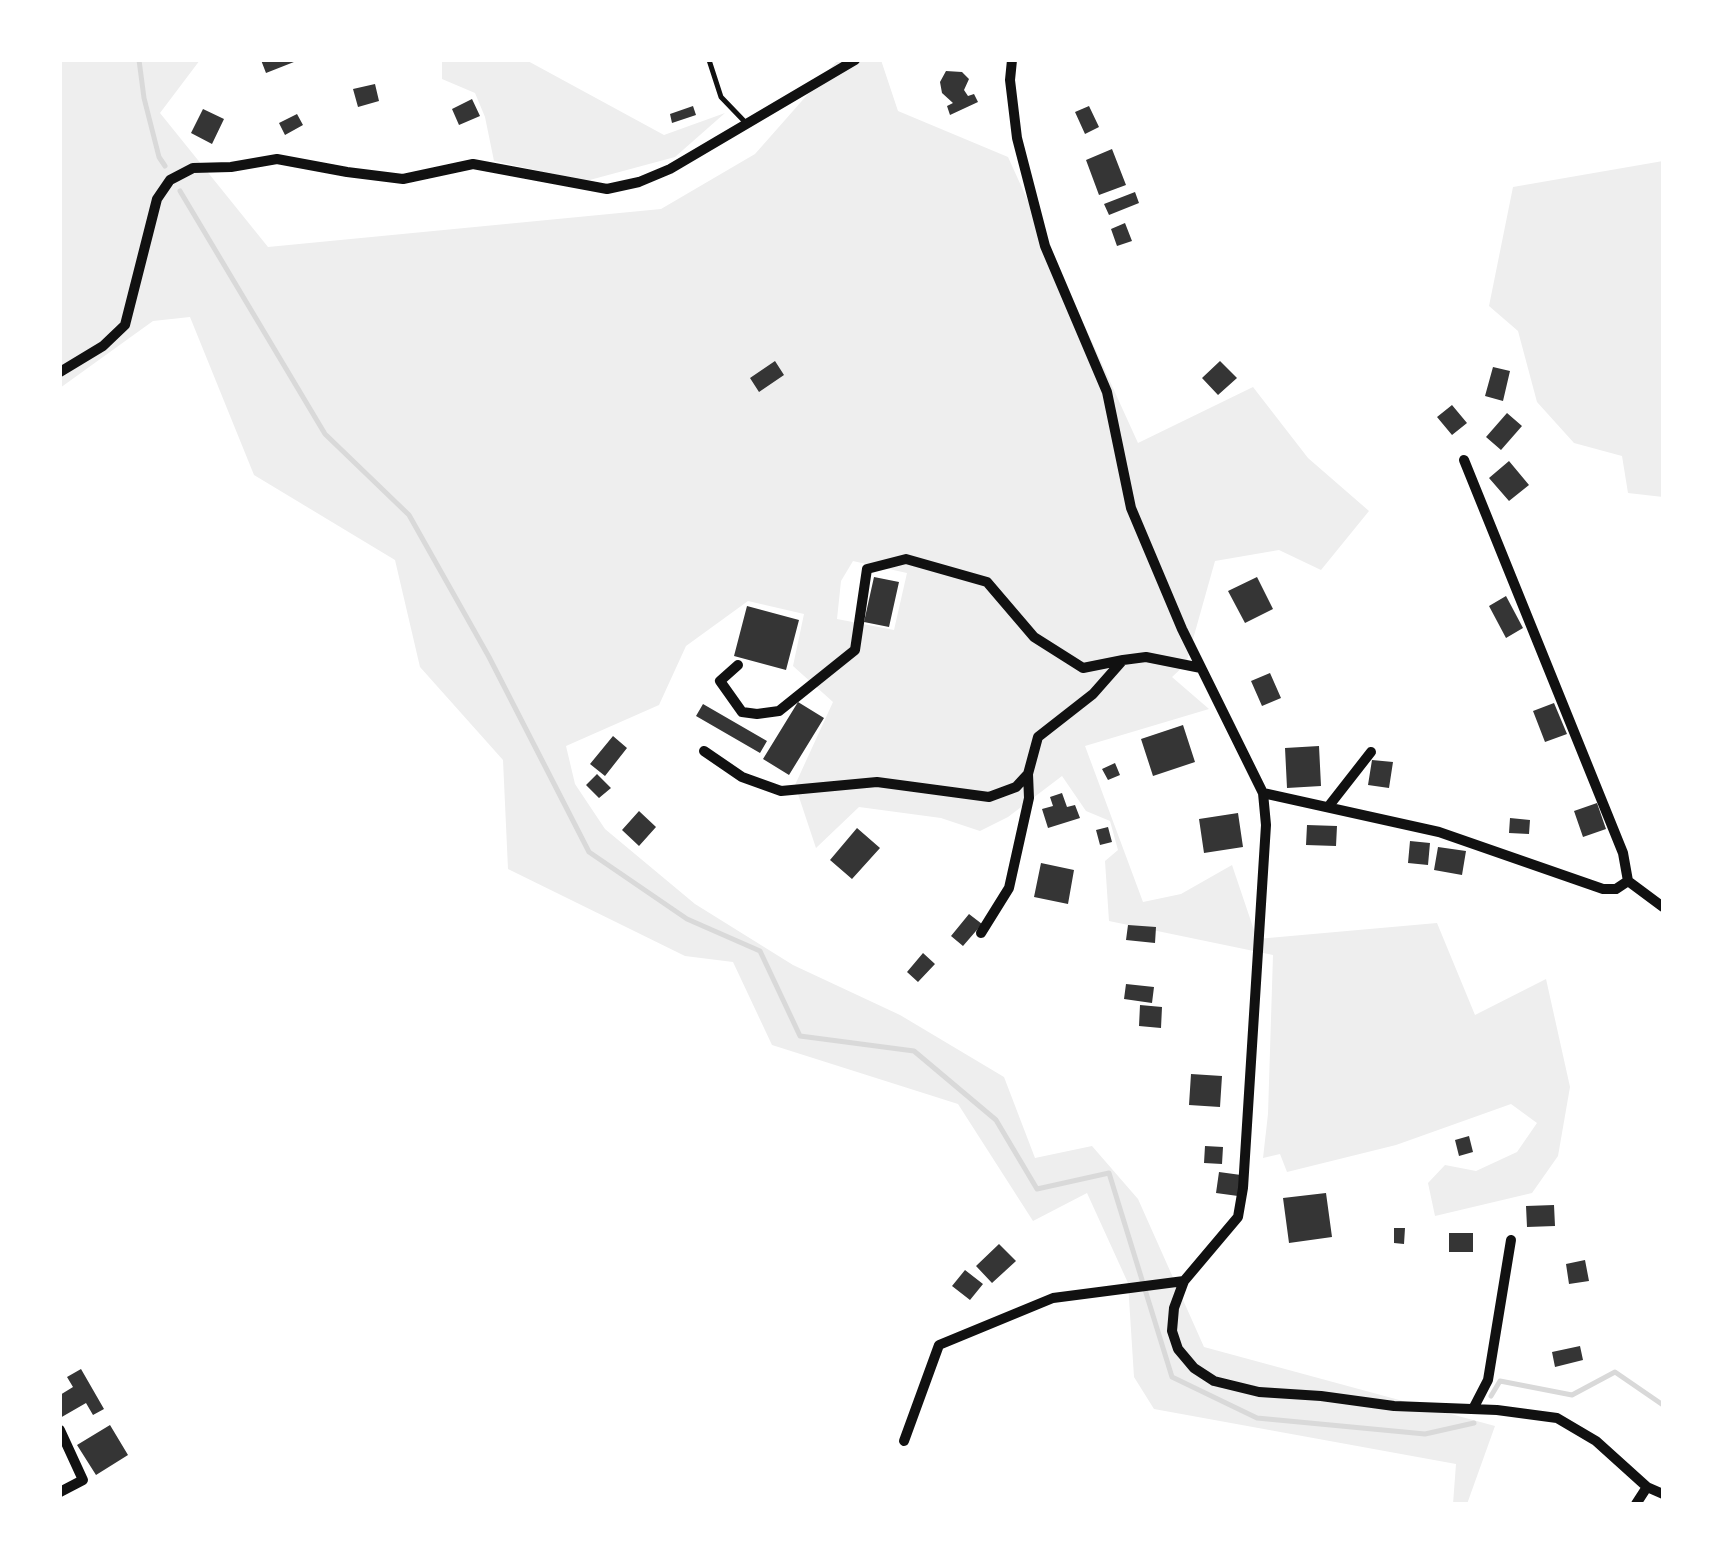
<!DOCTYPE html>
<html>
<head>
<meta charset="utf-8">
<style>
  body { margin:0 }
  #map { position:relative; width:1723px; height:1564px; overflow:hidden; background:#fff; font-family:Karla,sans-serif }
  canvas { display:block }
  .frame { position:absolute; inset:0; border:62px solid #fff; pointer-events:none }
</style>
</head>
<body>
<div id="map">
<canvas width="1723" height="1564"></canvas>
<div class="frame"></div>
</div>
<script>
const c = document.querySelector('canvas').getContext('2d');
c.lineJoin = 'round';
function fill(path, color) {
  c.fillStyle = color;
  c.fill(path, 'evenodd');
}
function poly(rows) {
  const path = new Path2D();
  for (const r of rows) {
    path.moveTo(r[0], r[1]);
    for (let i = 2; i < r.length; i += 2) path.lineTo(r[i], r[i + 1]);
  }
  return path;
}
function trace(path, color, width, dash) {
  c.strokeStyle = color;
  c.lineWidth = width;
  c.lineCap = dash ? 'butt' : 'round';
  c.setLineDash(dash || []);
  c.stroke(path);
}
const green = poly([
  [60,60,200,60,160,113,268,247,661,209,755,154,838,60,881,60,898,111,1008,157,1138,443,1253,387,1308,458,1369,511,1321,570,1279,550,1215,561,1186,664,1172,677,1209,709,1085,746,1143,902,1181,894,1232,865,1257,939,1437,923,1475,1015,1546,979,1570,1087,1558,1156,1532,1193,1435,1216,1428,1183,1445,1165,1476,1171,1517,1152,1537,1123,1511,1104,1396,1145,1287,1172,1280,1154,1263,1158,1268,1114,1273,955,1109,921,1105,861,1118,850,1110,821,1086,811,1062,776,1008,817,980,831,941,818,859,807,816,848,795,785,833,702,793,666,804,614,748,601,686,646,659,705,566,746,575,784,605,829,695,904,793,965,900,1015,1004,1077,1035,1158,1092,1146,1138,1199,1204,1347,1495,1426,1467,1504,1453,1504,1456,1464,1154,1409,1134,1377,1128,1283,1087,1193,1033,1221,958,1104,772,1045,733,962,685,956,508,869,503,760,420,667,395,560,254,475,190,317,153,321,60,388],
  [853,561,907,573,894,630,837,619,841,581],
  [442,60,526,60,664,135,725,113,675,157,586,181,494,161,485,117,475,93,442,79],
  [1663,161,1663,497,1628,493,1622,456,1574,443,1537,402,1518,331,1489,306,1513,187]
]);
const stream = poly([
  [139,60,144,98,159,157,165,166],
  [180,191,325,434,409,515,489,657,589,852,687,919,760,951,800,1036,914,1051,996,1120,1037,1189,1109,1173,1172,1377,1257,1418,1425,1434,1474,1423],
  [1491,1396,1500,1381,1572,1395,1615,1372,1663,1405]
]);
const building = poly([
  [261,60,299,60,266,73],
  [946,71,962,72,969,79,964,90,968,96,974,94,978,102,950,115,947,106,953,103,942,93,940,82],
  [375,84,379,101,358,107,353,89],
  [472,99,480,116,459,125,452,109],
  [693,106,696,115,672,123,670,114],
  [1089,106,1099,127,1085,134,1075,112],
  [203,109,224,119,212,144,191,133],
  [297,114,303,125,285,135,279,123],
  [1112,149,1126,185,1099,195,1086,160],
  [1135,192,1139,203,1109,215,1104,204],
  [1125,223,1132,241,1117,246,1111,229],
  [775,361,784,375,759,392,750,378],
  [1220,361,1237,378,1218,395,1202,378],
  [1493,367,1510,371,1503,401,1485,396],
  [1452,405,1467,423,1452,435,1437,417],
  [1507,413,1522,426,1501,450,1486,437],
  [1509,461,1529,485,1509,501,1489,478],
  [874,577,899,582,889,627,864,622],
  [1257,577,1273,609,1245,623,1228,591],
  [1506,596,1523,628,1506,638,1489,606],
  [747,606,799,620,786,670,734,656],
  [1270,673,1281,698,1262,706,1251,681],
  [798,702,824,718,789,775,763,759],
  [1554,703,1567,734,1545,742,1533,711],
  [703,704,767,741,760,753,696,716],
  [1183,725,1195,762,1153,776,1141,739],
  [613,736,627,748,605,776,590,764],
  [1319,746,1321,786,1287,788,1285,748],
  [1372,760,1393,762,1389,788,1368,785],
  [1115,763,1120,775,1108,780,1102,769],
  [597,774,611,788,599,798,586,785],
  [1062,793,1067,807,1075,805,1080,818,1048,828,1042,809,1053,806,1050,797],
  [1597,803,1606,829,1583,837,1574,811],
  [639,811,656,827,639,846,622,830],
  [1238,813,1243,847,1204,853,1199,819],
  [1510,818,1530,820,1529,834,1509,833],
  [1307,825,1337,826,1336,846,1306,845],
  [1108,827,1112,842,1100,845,1096,830],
  [857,828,880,848,852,879,830,860],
  [1410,841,1430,843,1428,865,1408,863],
  [1438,847,1466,851,1462,875,1434,870],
  [1041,863,1074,870,1068,904,1034,897],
  [969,914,982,924,963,946,951,936],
  [1128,925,1156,927,1155,943,1126,940],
  [923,953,935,964,918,982,907,972],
  [1126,984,1154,987,1152,1003,1124,999],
  [1140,1005,1162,1007,1161,1028,1139,1026],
  [1191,1074,1222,1076,1220,1107,1189,1105],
  [1469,1136,1473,1152,1459,1156,1455,1140],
  [1205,1146,1223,1147,1222,1164,1204,1163],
  [1219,1172,1241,1175,1238,1196,1216,1193],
  [1326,1193,1332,1237,1289,1243,1283,1198],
  [1554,1205,1555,1226,1527,1227,1526,1206],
  [1394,1228,1405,1228,1404,1244,1394,1243],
  [1449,1233,1473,1233,1473,1252,1449,1252],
  [999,1244,1016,1261,992,1283,976,1266],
  [1585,1260,1589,1281,1569,1284,1566,1264],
  [965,1270,983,1284,970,1300,952,1286],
  [1580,1346,1583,1360,1555,1367,1552,1352],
  [81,1369,104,1409,93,1415,86,1403,60,1418,60,1395,73,1387,67,1377],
  [110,1425,128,1455,96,1475,77,1445]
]);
const service = poly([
  [709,60,721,97,746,123]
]);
const minor = poly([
  [1012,60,1010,80,1017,138,1045,246,1107,392,1131,508,1182,629,1263,793,1266,825,1243,1188,1238,1217,1184,1281,1174,1308,1172,1331,1178,1349,1194,1368,1214,1381,1259,1392,1321,1396,1394,1406,1497,1410,1557,1418,1596,1441,1647,1487,1663,1494],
  [60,372,103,346,125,325,157,199,170,180,193,168,231,167,277,159,347,172,403,179,473,164,607,189,639,182,670,169,855,60],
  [738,665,720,681,742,712,757,714,779,711,855,650,867,569,906,559,987,582,1034,637,1083,668,1123,660],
  [704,751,742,777,781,791,877,782,989,797,1016,787,1028,774,1038,737,1093,694,1123,660,1146,657,1201,668],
  [1263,793,1439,832,1603,889,1616,889,1628,881,1623,853,1464,460],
  [1328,807,1371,752],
  [1628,881,1663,907],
  [981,933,1009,888,1029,798,1028,774],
  [1473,1409,1488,1380,1511,1240],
  [60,1430,83,1480,60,1492],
  [904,1441,939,1345,1053,1298,1184,1281],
  [1636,1504,1647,1487]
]);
fill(green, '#eee');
trace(stream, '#d9d9d9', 5);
fill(building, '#353535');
trace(service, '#111', 5);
trace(minor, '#111', 10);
</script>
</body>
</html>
